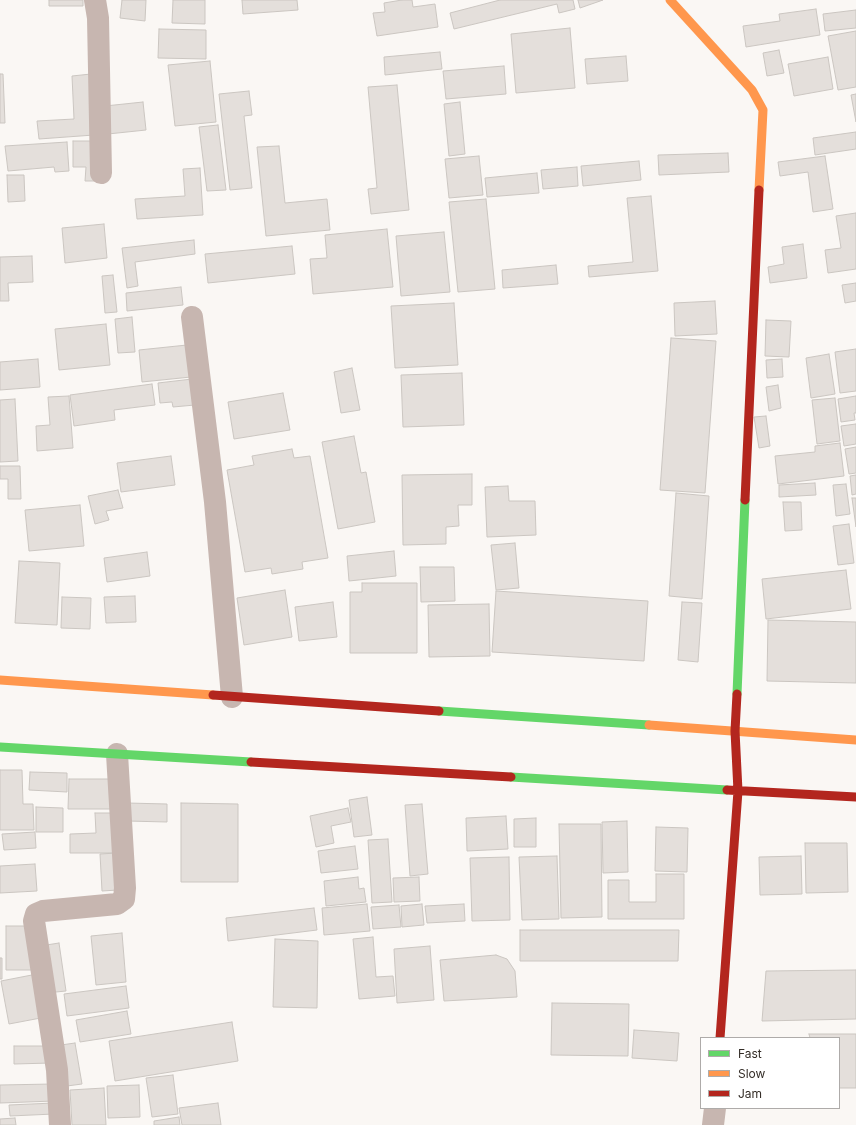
<!DOCTYPE html>
<html>
<head>
<meta charset="utf-8">
<style>
  body { margin:0 }
  #map { position:relative; width:856px; height:1125px; overflow:hidden; background:#faf7f4; font-family:Inter,sans-serif }
  canvas { display:block }
  .legend { position:absolute; left:700px; top:1037px; width:140px; height:72px; box-sizing:border-box; background:#fff; border:1px solid #aeaba9; margin:0; padding:5px 7px; list-style:none; font-size:12px; color:#342d27 }
  .legend li { display:flex; align-items:center; gap:8px; height:20px }
  .legend b { width:20px; border:1px solid #aeaba9 }
</style>
</head>
<body>
<div id="map">
<canvas width="856" height="1125"></canvas>
<ul class="legend">
<li><b style="height:5px;background:#63d668"></b>Fast</li>
<li><b style="height:5px;background:#ff974d"></b>Slow</li>
<li><b style="height:5px;background:#b3261e"></b>Jam</li>
</ul>
</div>
<script>
const c = document.querySelector('canvas').getContext('2d');
c.lineJoin = 'round';
function fill(path, color) {
  c.fillStyle = color;
  c.fill(path, 'evenodd');
}
function poly(rows) {
  const path = new Path2D();
  for (const r of rows) {
    path.moveTo(r[0], r[1]);
    for (let i = 2; i < r.length; i += 2) path.lineTo(r[i], r[i + 1]);
  }
  return path;
}
function trace(path, color, width, dash) {
  c.strokeStyle = color;
  c.lineWidth = width;
  c.lineCap = dash ? 'butt' : 'round';
  c.setLineDash(dash || []);
  c.stroke(path);
}
const building = poly([
  [49,0,83,0,83,6,49,6,49,0],
  [122,0,146,0,145,21,120,18,122,0],
  [173,0,205,0,205,24,172,23,173,0],
  [242,0,297,0,298,10,243,14,242,0],
  [402,0,412,0,413,7,435,4,438,27,377,36,373,13,385,12,384,3,402,0],
  [500,0,573,0,575,9,559,13,557,4,454,29,450,13,500,0],
  [578,0,603,0,580,8,578,0],
  [816,9,820,35,746,47,743,26,780,21,779,14,816,9],
  [856,10,856,28,825,31,823,14,856,10],
  [570,28,575,88,516,93,511,34,570,28],
  [159,29,206,30,206,59,158,58,159,29],
  [856,31,856,87,838,90,828,36,856,31],
  [779,50,784,73,767,76,763,53,779,50],
  [440,52,442,69,385,75,384,57,440,52],
  [626,56,628,81,587,84,585,59,626,56],
  [828,57,833,89,794,96,788,64,828,57],
  [210,61,216,122,175,126,168,65,210,61],
  [504,66,506,94,446,99,443,71,504,66],
  [0,74,3,74,5,123,0,123,0,74],
  [91,74,94,135,39,139,37,121,74,119,72,76,91,74],
  [397,85,409,210,371,214,368,189,377,188,368,87,397,85],
  [249,91,252,115,244,116,252,188,230,190,219,94,249,91],
  [856,94,856,122,851,95,856,94],
  [143,102,146,130,108,134,105,106,143,102],
  [460,102,465,154,449,156,444,104,460,102],
  [218,125,226,190,207,191,199,127,218,125],
  [856,132,856,149,815,155,813,138,856,132],
  [73,141,95,141,95,181,85,181,86,167,73,167,73,141],
  [67,142,69,171,55,172,54,167,8,171,5,146,67,142],
  [279,146,285,203,327,199,330,230,266,236,257,147,279,146],
  [728,153,729,172,659,175,658,155,728,153],
  [479,156,483,195,449,198,445,159,479,156],
  [825,156,833,209,813,212,808,172,780,176,778,162,825,156],
  [639,161,641,180,583,186,581,166,639,161],
  [577,167,578,186,543,189,541,170,577,167],
  [200,168,203,215,137,219,135,199,185,196,183,169,200,168],
  [537,173,539,193,487,197,485,178,537,173],
  [7,175,24,175,25,201,8,202,7,175],
  [651,196,658,271,589,277,588,266,633,262,627,198,651,196],
  [486,199,495,289,458,292,449,202,486,199],
  [856,213,856,269,828,273,825,250,841,248,836,216,856,213],
  [104,224,107,258,65,263,62,228,104,224],
  [387,229,393,287,313,294,310,259,327,258,325,235,387,229],
  [444,232,450,292,401,296,396,236,444,232],
  [194,240,195,254,135,262,138,286,127,288,122,248,194,240],
  [803,244,807,278,770,283,768,267,784,264,782,247,803,244],
  [292,246,295,274,208,283,205,254,292,246],
  [32,256,33,282,8,283,9,301,0,301,0,257,32,256],
  [556,265,558,284,503,288,502,270,556,265],
  [113,275,117,312,105,313,102,276,113,275],
  [856,283,856,301,845,303,842,285,856,283],
  [181,287,183,305,127,311,126,293,181,287],
  [715,301,717,334,675,336,674,303,715,301],
  [454,303,458,365,395,368,391,306,454,303],
  [132,317,135,352,118,353,115,319,132,317],
  [766,320,791,321,789,357,765,356,766,320],
  [106,324,110,365,59,370,55,329,106,324],
  [671,338,716,341,705,493,660,490,671,338],
  [187,345,191,377,142,382,139,350,187,345],
  [856,349,856,391,840,393,835,352,856,349],
  [829,354,835,394,811,398,806,358,829,354],
  [38,359,40,387,0,390,0,362,38,359],
  [782,359,783,377,767,378,766,360,782,359],
  [352,368,360,410,341,413,334,372,352,368],
  [462,373,464,425,403,427,401,375,462,373],
  [192,379,195,405,173,407,172,402,160,403,158,383,192,379],
  [152,384,155,405,114,410,115,420,74,426,70,395,152,384],
  [778,385,781,408,769,411,766,387,778,385],
  [283,393,290,430,234,439,228,402,283,393],
  [69,396,73,448,37,451,36,426,50,425,48,397,69,396],
  [856,396,856,413,854,413,855,420,841,422,838,399,856,396],
  [835,398,840,441,817,444,812,400,835,398],
  [15,399,18,461,0,462,0,400,15,399],
  [766,416,770,446,759,448,754,417,766,416],
  [856,424,856,444,844,446,841,426,856,424],
  [354,436,361,473,366,472,375,522,338,529,322,442,354,436],
  [840,443,844,476,778,484,775,456,815,452,815,446,840,443],
  [856,447,856,473,849,474,845,449,856,447],
  [292,449,294,458,310,456,328,558,302,562,303,569,272,574,271,568,245,572,227,470,254,465,252,456,292,449],
  [171,456,175,485,121,492,117,463,171,456],
  [0,466,20,466,21,499,8,499,8,479,0,479,0,466],
  [472,474,472,505,458,505,459,526,446,527,446,544,403,545,402,475,472,474],
  [856,475,856,494,852,495,850,476,856,475],
  [815,483,816,495,779,497,779,485,815,483],
  [846,484,850,514,836,516,833,485,846,484],
  [508,486,509,501,535,501,536,535,487,537,485,487,508,486],
  [118,490,123,508,106,511,109,520,95,524,88,496,118,490],
  [676,493,709,496,702,599,669,596,676,493],
  [852,498,856,498,856,527,852,498],
  [783,502,801,502,802,530,785,531,783,502],
  [80,505,84,546,29,551,25,510,80,505],
  [849,524,854,563,838,565,833,526,849,524],
  [515,543,519,588,496,590,491,545,515,543],
  [394,551,396,576,349,581,347,556,394,551],
  [147,552,150,576,107,582,104,558,147,552],
  [19,561,60,563,57,625,15,623,19,561],
  [420,567,454,567,455,601,421,602,420,567],
  [846,570,851,609,766,619,762,579,846,570],
  [362,583,417,583,417,653,350,653,350,592,362,592,362,583],
  [285,590,292,637,244,645,237,598,285,590],
  [496,591,648,601,644,661,492,652,496,591],
  [135,596,136,622,106,623,104,597,135,596],
  [62,597,91,598,90,629,61,628,62,597],
  [333,602,337,637,299,641,295,607,333,602],
  [682,602,702,603,698,662,678,660,682,602],
  [489,604,490,656,429,657,428,605,489,604],
  [768,620,856,622,856,683,767,681,768,620],
  [0,770,22,770,23,804,33,804,34,830,0,830,0,770],
  [30,772,67,773,67,792,29,790,30,772],
  [69,779,112,779,112,809,68,809,69,779],
  [367,797,372,835,354,837,349,800,367,797],
  [127,803,167,804,167,822,127,821,127,803],
  [181,803,238,804,238,882,181,882,181,803],
  [422,804,428,874,410,876,405,805,422,804],
  [36,807,63,808,63,832,36,832,36,807],
  [348,808,351,822,331,826,334,843,316,847,310,816,348,808],
  [95,813,113,813,114,853,70,853,70,834,96,833,95,813],
  [506,816,508,849,467,851,466,818,506,816],
  [536,818,536,847,514,847,514,819,536,818],
  [627,821,628,872,603,873,602,822,627,821],
  [559,824,601,824,602,917,561,918,559,824],
  [656,827,688,828,687,872,655,871,656,827],
  [35,832,36,848,4,850,2,834,35,832],
  [388,839,392,902,372,903,368,840,388,839],
  [805,843,847,843,848,892,806,893,805,843],
  [355,846,358,869,321,873,318,851,355,846],
  [117,853,118,890,102,891,100,854,117,853],
  [557,856,559,919,522,920,519,857,557,856],
  [801,856,802,894,760,895,759,857,801,856],
  [509,857,510,920,472,921,470,858,509,857],
  [35,864,37,891,0,893,0,866,35,864],
  [656,874,684,874,684,919,608,919,608,880,629,880,629,902,656,902,656,874],
  [358,877,359,889,364,888,366,902,326,906,324,881,358,877],
  [419,877,420,901,394,902,393,878,419,877],
  [367,904,370,931,324,935,322,908,367,904],
  [422,904,424,925,402,927,401,906,422,904],
  [464,904,465,921,427,923,425,906,464,904],
  [399,905,401,927,373,929,371,907,399,905],
  [314,908,317,930,228,941,226,918,314,908],
  [6,926,34,926,34,970,6,970,6,926],
  [520,930,679,930,678,961,520,961,520,930],
  [122,933,126,982,96,985,91,936,122,933],
  [373,937,376,977,393,976,395,996,359,999,353,939,373,937],
  [275,939,318,941,317,1008,273,1007,275,939],
  [59,943,66,991,46,993,40,946,59,943],
  [430,946,434,1000,397,1003,394,949,430,946],
  [496,955,507,959,515,971,517,997,444,1001,440,960,496,955],
  [0,958,2,958,2,979,0,979,0,958],
  [856,970,856,1019,762,1021,766,971,856,970],
  [37,974,46,1017,9,1024,1,981,37,974],
  [126,986,129,1008,67,1016,64,994,126,986],
  [552,1003,629,1004,628,1056,551,1055,552,1003],
  [127,1011,131,1034,80,1042,76,1020,127,1011],
  [232,1022,238,1061,115,1081,109,1041,232,1022],
  [634,1030,679,1033,677,1061,632,1058,634,1030],
  [809,1034,856,1034,856,1088,839,1088,839,1038,810,1038,809,1034],
  [75,1043,82,1084,67,1086,61,1045,75,1043],
  [14,1046,50,1046,51,1063,14,1064,14,1046],
  [173,1075,178,1114,152,1117,146,1078,173,1075],
  [53,1084,54,1101,0,1103,0,1085,53,1084],
  [139,1085,140,1117,108,1118,107,1086,139,1085],
  [104,1088,106,1125,72,1125,70,1090,104,1088],
  [54,1103,54,1114,10,1116,9,1105,54,1103],
  [218,1103,221,1125,182,1125,179,1108,218,1103],
  [179,1117,180,1125,154,1125,154,1121,179,1117],
  [15,1118,16,1125,0,1125,0,1119,15,1118]
]);
const street = poly([
  [95,0,98,18,101,173],
  [192,317,215,502,232,697],
  [60,1125,57,1070,34,921,36,914,43,911,117,904,124,899,125,888,117,754],
  [713,1125,715,1108]
]);
const fast = poly([
  [737,694,745,500],
  [439,711,649,725],
  [0,747,251,762],
  [511,777,727,790]
]);
const slow = poly([
  [670,0,752,90,763,110,759,190],
  [0,680,213,695],
  [649,725,856,740]
]);
const jam = poly([
  [745,500,759,190],
  [213,695,439,711],
  [251,762,511,777],
  [727,790,856,797],
  [720,1038,738,791,735,731,737,694]
]);
fill(building, '#e4dfdb');
trace(building, '#cbc6c1', 1);
trace(street, '#c7b6b0', 22);
trace(fast, '#63d668', 9);
trace(slow, '#ff974d', 9);
trace(jam, '#b3261e', 9);
</script>
</body>
</html>
